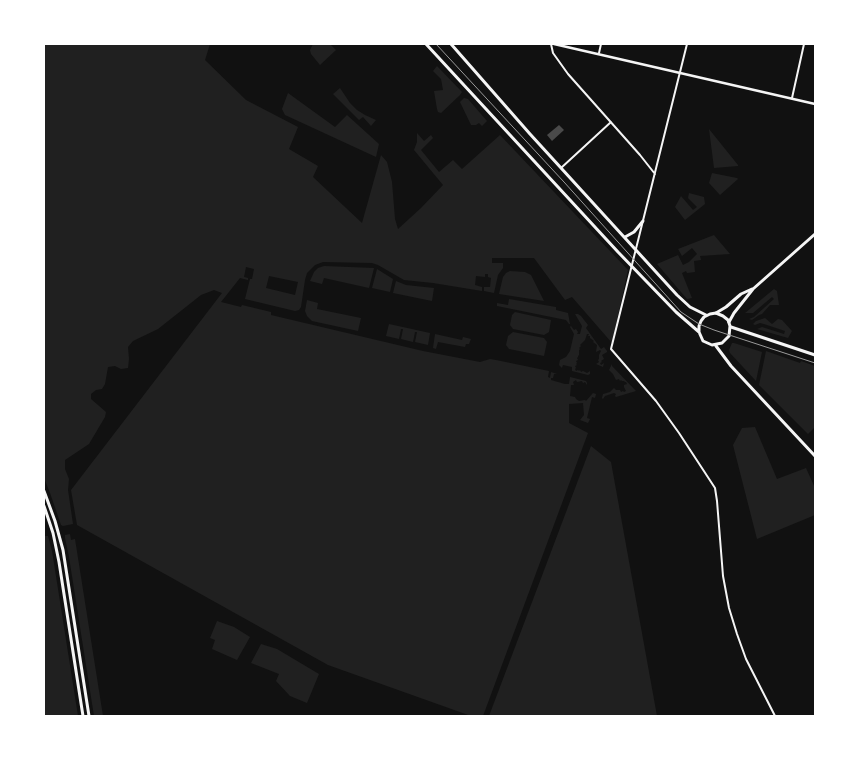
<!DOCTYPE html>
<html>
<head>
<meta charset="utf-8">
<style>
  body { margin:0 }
  #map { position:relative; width:859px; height:760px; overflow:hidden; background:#111; font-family:"PT Serif",serif }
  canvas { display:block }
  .frame { position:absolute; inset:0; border:45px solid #fff; pointer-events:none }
</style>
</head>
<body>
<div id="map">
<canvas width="859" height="760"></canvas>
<div class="frame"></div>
</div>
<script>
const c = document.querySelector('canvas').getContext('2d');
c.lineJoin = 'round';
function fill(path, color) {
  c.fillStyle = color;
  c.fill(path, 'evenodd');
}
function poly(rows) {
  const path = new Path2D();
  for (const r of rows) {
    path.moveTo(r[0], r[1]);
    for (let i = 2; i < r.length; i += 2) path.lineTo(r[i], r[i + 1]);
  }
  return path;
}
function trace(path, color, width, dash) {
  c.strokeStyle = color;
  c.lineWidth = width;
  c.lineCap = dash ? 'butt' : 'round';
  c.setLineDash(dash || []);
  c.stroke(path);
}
const green = poly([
  [44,44,210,44,205,60,246,100,298,127,289,149,318,166,313,177,362,223,381,155,387,162,392,182,395,219,398,229,421,208,443,185,414,150,417,142,417,133,424,141,431,135,433,138,421,150,439,172,453,160,462,169,500,135,628,270,612,343,572,297,565,300,534,258,492,258,492,263,503,263,503,268,498,275,494,293,484,291,484,287,490,287,491,278,488,277,488,274,485,274,485,277,476,276,475,285,482,287,482,291,433,283,404,280,378,265,372,263,323,262,315,265,307,273,305,280,301,307,299,310,295,311,245,299,250,279,252,279,254,269,246,267,244,277,248,278,248,280,240,278,221,302,241,307,242,305,271,312,271,315,423,351,480,362,490,359,496,360,549,371,548,377,550,378,551,372,557,374,554,374,553,378,551,378,551,380,565,384,569,384,570,377,586,381,587,383,587,385,585,382,583,383,582,381,577,382,576,380,573,382,574,385,571,385,570,396,575,397,576,399,579,401,585,400,586,401,593,393,596,394,595,398,592,397,587,418,590,419,588,423,580,420,584,415,583,403,569,404,569,423,588,433,483,716,471,716,328,665,77,525,71,490,222,293,214,290,201,295,158,329,133,341,128,347,129,359,128,368,121,369,115,366,108,367,105,384,102,389,96,390,91,394,91,399,106,412,105,417,89,444,65,460,65,469,69,479,68,490,73,524,63,526,61,525,50,493,44,478],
  [269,276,298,282,295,295,266,288],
  [313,44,330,44,336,50,320,65,311,54,310,50],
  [437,66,462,92,460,95,441,113,438,112,437,109,434,91,443,90,441,79,433,71],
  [340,88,350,103,357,110,365,115,376,120,371,126,363,117,359,120,333,94],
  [288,93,335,127,347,115,379,144,376,157,285,115,282,109],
  [464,98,468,99,487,121,482,126,479,123,476,125,471,125,460,102],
  [709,129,738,165,738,166,714,168],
  [712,173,737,178,738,179,720,195,709,183],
  [689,193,704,197,705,204,685,220,675,207,681,196,693,210,697,207,688,198],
  [714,235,730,254,700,256,701,260,694,261,695,272,687,273,686,271,682,273,692,298,687,299,657,264,678,255,683,265,689,262,697,254,692,248,682,256,678,249],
  [324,266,374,268,369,288,324,278,322,284,310,281,314,272,318,268],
  [377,269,393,279,390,292,372,288],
  [510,271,525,272,531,275,544,301,499,294,503,277,506,273],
  [396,281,406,285,434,288,432,301,393,293],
  [774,289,777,291,779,305,770,305,762,314,759,315,752,320,749,319,754,317,774,299,772,297,753,313,745,313],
  [509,299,556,307,556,310,568,313,570,324,569,324,566,320,497,306,497,303,508,305],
  [307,300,318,303,317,309,361,318,358,331,312,321,307,316,305,311],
  [515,312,551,320,549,332,544,335,513,329,510,325,512,315],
  [575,314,578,314,581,316,588,325,586,328,601,349,604,347,607,351,607,352,602,355,604,359,601,361,602,362,600,363,601,365,604,363,603,367,596,364,599,362,598,360,599,359,599,355,601,351,600,350,596,352,597,345,593,342,594,341,590,338,590,336,588,336,589,334,587,334,585,340,580,345,581,346,579,348,580,349,579,350,579,355,578,356,578,357,577,358,578,360,576,361,577,363,576,364,577,365,575,366,576,368,575,369,576,371,578,370,579,371,580,370,581,372,583,371,587,373,590,371,590,374,588,375,572,371,572,367,563,365,562,368,559,365,560,360,566,357,570,351,574,334,570,327,571,326,574,330,576,329,578,332,577,334,580,334,582,326],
  [765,318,772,324,778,319,782,320,792,331,788,338,757,329,762,327,784,334,785,331,764,324,760,323,755,325,753,324,756,321],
  [389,324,430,333,428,345,415,342,417,332,415,332,413,342,401,339,403,329,401,329,399,339,386,336],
  [513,332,544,338,547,342,544,356,509,349,506,345,508,336],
  [435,334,462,340,463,337,471,339,469,344,466,344,465,347,438,342,436,349,433,348],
  [732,343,734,343,762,352,756,381,730,353,729,350],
  [766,351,800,363,801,361,815,366,815,427,808,434,759,385],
  [612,364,612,366,636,391,616,397,615,396,616,394,614,393,605,396,603,399,602,398,603,394,610,392,614,388,616,390,620,390,621,392,623,391,624,392,626,391,624,387,624,385,627,384,626,382,625,382,624,381,622,381,621,380,620,381,619,379,616,380,613,374,609,370],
  [755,427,777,479,806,468,815,488,815,515,757,539,733,445,742,428],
  [591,446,611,462,657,716,489,716],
  [70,534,71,540,75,539,103,716,94,716,69,557,65,538,65,535],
  [44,536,48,536,52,551,78,716,44,716],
  [217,621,234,627,250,637,237,660,212,649,215,640,210,638],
  [261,644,277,649,319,674,307,703,290,696,276,681,279,674,251,663]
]);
const building = poly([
  [559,125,564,130,552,141,547,135]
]);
const minor = poly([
  [551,44,553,53,568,74,640,155,655,174],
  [687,44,611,349,656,401,679,433,715,488,717,501,723,576,729,608,737,634,746,659,775,716],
  [599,53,601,44],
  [792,98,804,44],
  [561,168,611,122]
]);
const tertiary = poly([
  [554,44,815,104]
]);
const secondary = poly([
  [716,313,726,307,741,294,752,289],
  [729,322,734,313,753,289,815,234]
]);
const primary = poly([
  [426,44,618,252,676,312,699,332,703,341,712,345,722,343,729,336,730,326,728,320,723,316,716,313,710,314,704,317,701,321,699,326,699,332],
  [451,44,530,134,677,295,690,307,706,315],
  [625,237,634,232,643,221],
  [731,327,815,355],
  [716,346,731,366,815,456],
  [44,491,55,521,63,550,89,716],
  [44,506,53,533,59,562,83,716]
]);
const tram = poly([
  [436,44,564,182,681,312,699,324,714,330,815,363]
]);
fill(green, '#202020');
fill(building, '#4a4a4a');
trace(minor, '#f5f5f5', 2);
trace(tertiary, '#f5f5f5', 2.5);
trace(secondary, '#f5f5f5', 3);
trace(primary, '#f5f5f5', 3);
trace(tram, '#9a9a9a', 1);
</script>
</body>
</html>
